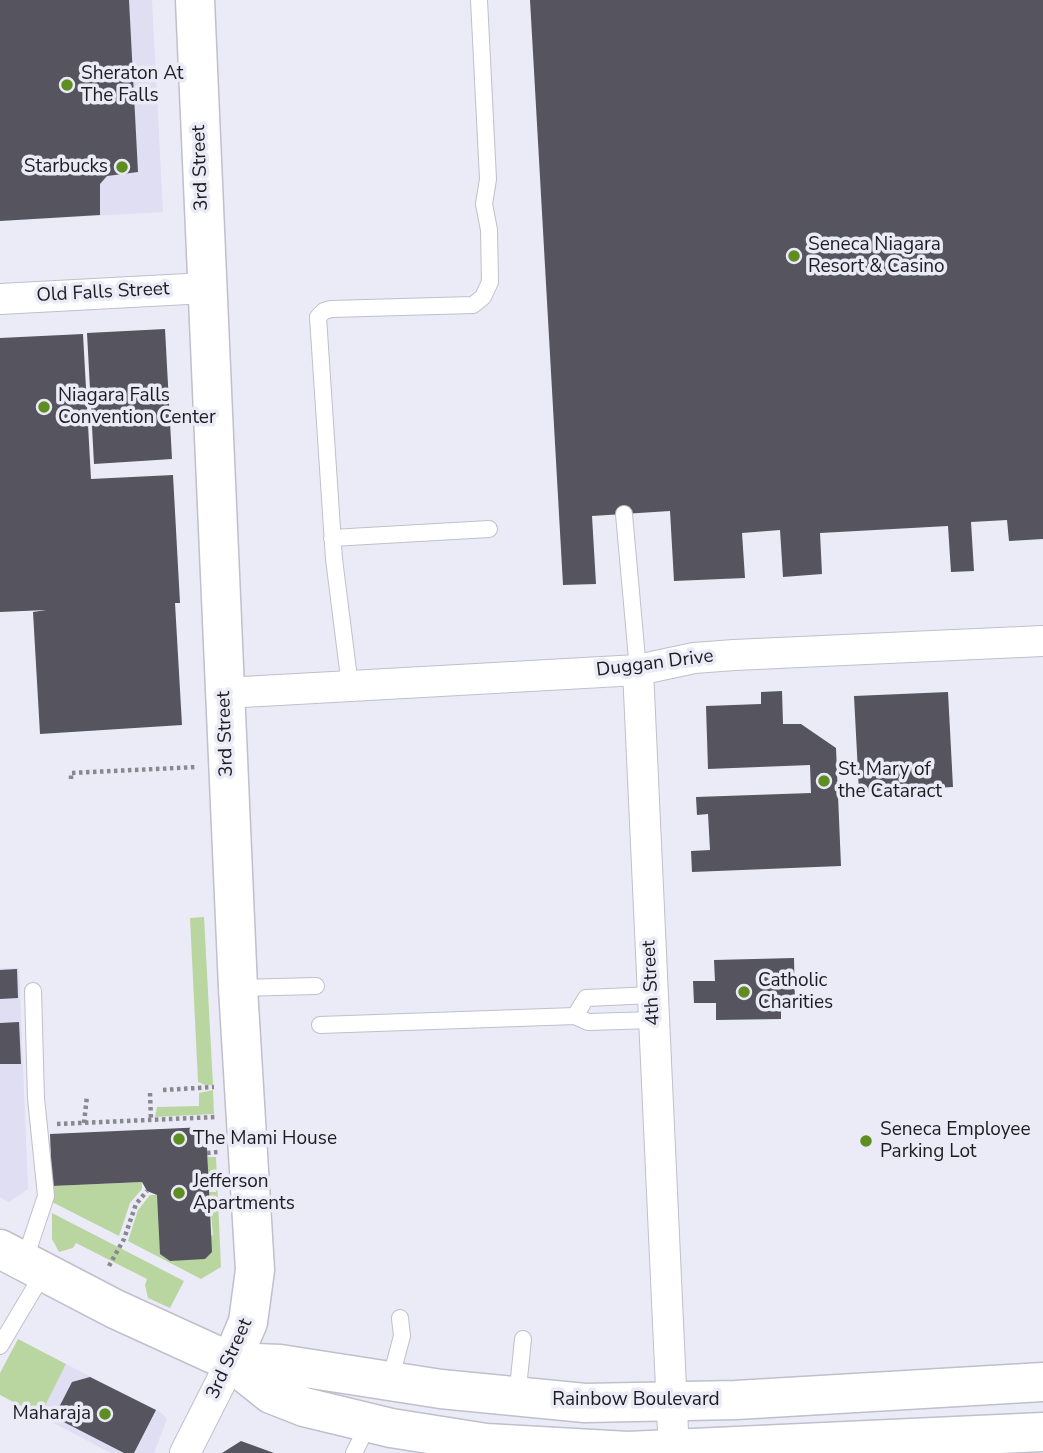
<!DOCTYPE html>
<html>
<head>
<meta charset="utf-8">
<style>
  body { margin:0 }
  canvas { display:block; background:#ebeaf7 }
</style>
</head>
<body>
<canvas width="1043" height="1453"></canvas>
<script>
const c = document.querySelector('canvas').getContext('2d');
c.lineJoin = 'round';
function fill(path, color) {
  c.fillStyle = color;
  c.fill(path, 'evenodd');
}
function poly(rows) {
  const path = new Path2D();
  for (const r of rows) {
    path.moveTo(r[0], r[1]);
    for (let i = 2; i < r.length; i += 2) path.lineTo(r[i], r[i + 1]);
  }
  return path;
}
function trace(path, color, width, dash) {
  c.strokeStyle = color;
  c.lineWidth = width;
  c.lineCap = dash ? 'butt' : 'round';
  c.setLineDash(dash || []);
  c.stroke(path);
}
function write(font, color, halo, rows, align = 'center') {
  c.font = font + ' "Nunito Sans",sans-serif';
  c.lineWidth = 7;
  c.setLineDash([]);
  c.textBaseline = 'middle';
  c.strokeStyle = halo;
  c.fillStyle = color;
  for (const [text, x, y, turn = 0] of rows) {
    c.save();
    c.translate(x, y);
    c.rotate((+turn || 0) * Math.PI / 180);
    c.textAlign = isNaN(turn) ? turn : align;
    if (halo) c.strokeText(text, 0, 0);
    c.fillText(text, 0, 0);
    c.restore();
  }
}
const built = poly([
  [0,0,152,0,163,212,0,221],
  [0,968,19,968,28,1189,9,1202,0,1197],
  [66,1364,162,1413,167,1419,154,1453,111,1453,40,1416]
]);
const green = poly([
  [204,917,213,1085,205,1085,198,1082,190,918],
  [213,1090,214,1114,155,1117,157,1107,199,1106,199,1093],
  [208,1157,216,1157,221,1267,201,1279,128,1241,138,1210,150,1195,157,1195,213,1236,209,1192,216,1192,215,1179,208,1179],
  [142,1182,142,1189,130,1203,119,1236,52,1202,52,1186],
  [52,1213,184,1281,170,1308,148,1298,145,1285,147,1279,76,1243,73,1248,59,1252,52,1239],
  [18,1339,66,1364,40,1416,0,1395,0,1373]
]);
const building = poly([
  [0,0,129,0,138,172,107,176,100,184,100,215,0,221],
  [530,0,1043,0,1043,539,1009,541,1007,520,971,522,974,571,951,572,948,526,820,533,822,574,783,577,780,530,742,533,745,578,674,581,670,511,592,516,596,584,563,585],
  [165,329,172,459,94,464,87,333],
  [83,334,91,479,173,475,180,603,175,603,182,725,40,734,33,612,46,610,0,612,0,338],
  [782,691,783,724,801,724,836,748,841,866,692,872,691,851,710,850,708,814,697,815,696,797,811,793,810,765,708,769,706,706,761,704,761,692],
  [948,692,953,787,859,792,854,696],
  [794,958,795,1005,781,1005,781,1019,716,1020,716,1003,694,1003,693,981,715,981,714,960],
  [17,969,18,998,0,999,0,970],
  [19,1022,21,1064,0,1064,0,1023],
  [206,1127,212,1252,205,1259,170,1261,160,1254,157,1195,147,1191,142,1182,52,1186,50,1134],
  [90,1377,156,1410,134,1453,124,1453,54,1417,72,1382],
  [241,1441,274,1453,222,1453]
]);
const path = poly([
  [71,779,71,773,197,767],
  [163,1090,214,1087],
  [150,1093,151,1120],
  [84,1123,87,1096],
  [57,1124,216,1117],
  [207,1153,218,1152],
  [109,1266,124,1239,136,1204,147,1191]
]);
const service = poly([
  [624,514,638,670],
  [332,538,489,529],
  [350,686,334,559,318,317,324,311,331,309,473,305,483,297,490,282,489,230,484,204,488,179,479,0],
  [238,988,316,986],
  [575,1016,586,998,653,995],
  [320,1025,575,1016,588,1022,654,1020],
  [24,1262,46,1196,36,1098,33,991],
  [0,1346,44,1272],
  [390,1381,402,1336,400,1318],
  [517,1398,523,1339],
  [354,1453,369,1423]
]);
const minor = poly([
  [0,299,206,288],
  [638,670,674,1453],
  [225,693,638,670,694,658,734,655,1043,641],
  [185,1453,231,1362]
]);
const tertiary = poly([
  [195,0,238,988,255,1270,248,1322,231,1362]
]);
const secondary = poly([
  [0,1249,115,1309,231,1362,271,1394,304,1407,391,1428,486,1443,628,1451,1043,1432],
  [231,1362,280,1364,441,1389,585,1403,736,1400,1043,1382]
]);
const markers = [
  [67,85,7,"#5e8d21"],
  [122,167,7,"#5e8d21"],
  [794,256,7,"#5e8d21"],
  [44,407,7,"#5e8d21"],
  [824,781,7,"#5e8d21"],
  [744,992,7,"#5e8d21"],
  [179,1139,7,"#5e8d21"],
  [866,1141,7,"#5e8d21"],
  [179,1193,7,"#5e8d21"],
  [105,1414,7,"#5e8d21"]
];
const poiNames = [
  ["Sheraton At",81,74],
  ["The Falls",81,96],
  ["Starbucks",108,167,"right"],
  ["Seneca Niagara",808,245],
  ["Resort & Casino",808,267],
  ["Niagara Falls",58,396],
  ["Convention Center",58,418],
  ["St. Mary of",838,770],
  ["the Cataract",838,792],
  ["Catholic",758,981],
  ["Charities",758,1003],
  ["Seneca Employee",880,1130],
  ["Parking Lot",880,1152],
  ["The Mami House",193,1139],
  ["Jefferson",193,1182],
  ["Apartments",193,1204],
  ["Maharaja",91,1414,"right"]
];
const streetNames = [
  ["3rd Street",201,168,-92],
  ["Old Falls Street",103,293,-3],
  ["Duggan Drive",655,664,-7],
  ["3rd Street",226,734,-92],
  ["4th Street",652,983,-93],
  ["3rd Street",230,1359,-66],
  ["Rainbow Boulevard",636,1400]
];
fill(built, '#dfdef2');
fill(green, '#bad6a0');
fill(building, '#55545f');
trace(service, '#c0bfcb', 18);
trace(minor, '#c0bfcb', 32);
trace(tertiary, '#c0bfcb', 41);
trace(secondary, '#c0bfcb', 41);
trace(path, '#898891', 4.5, [3.5, 3.5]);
trace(service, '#fff', 16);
trace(minor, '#fff', 30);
trace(tertiary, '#fff', 38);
trace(secondary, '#fff', 38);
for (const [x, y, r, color] of markers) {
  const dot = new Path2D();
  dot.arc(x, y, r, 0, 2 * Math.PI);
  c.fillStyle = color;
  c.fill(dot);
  trace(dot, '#ebeaf7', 2.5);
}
write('19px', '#1d1d21', '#ebeaf7', poiNames, 'left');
write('19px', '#1d1d21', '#ebeaf7', streetNames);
</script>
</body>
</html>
